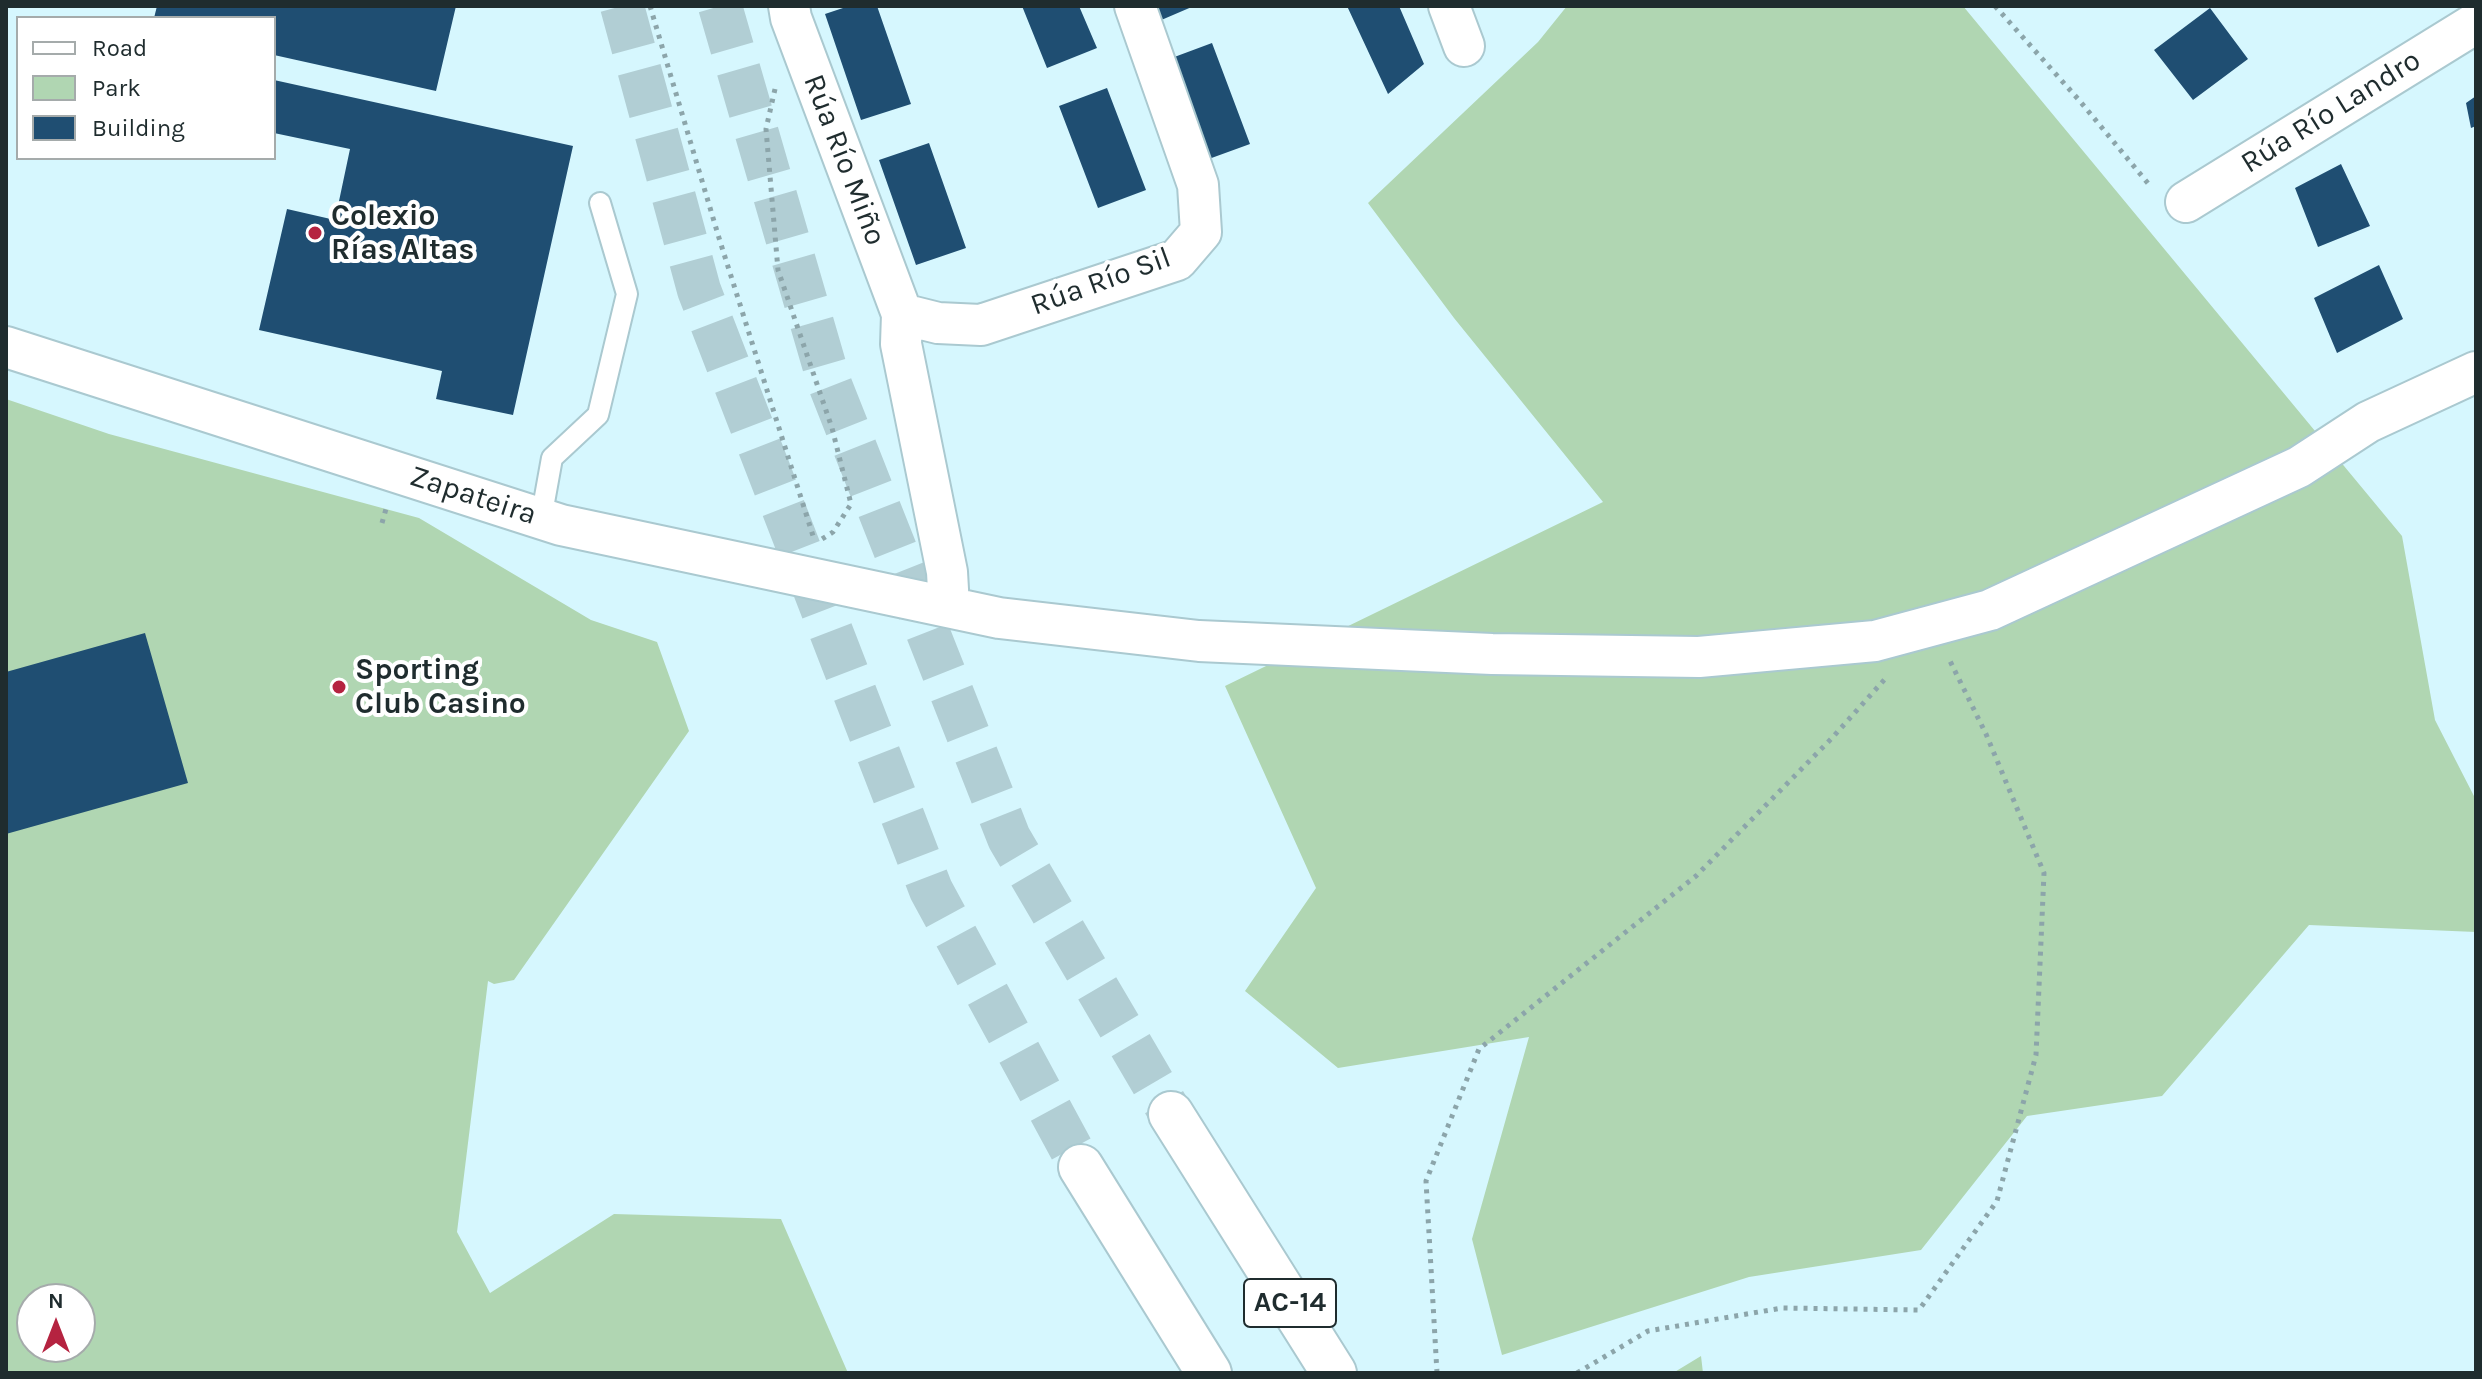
<!DOCTYPE html>
<html>
<head>
<meta charset="utf-8">
<style>
  body { margin:0 }
  #map { position:relative; width:2482px; height:1379px; overflow:hidden; background:#d6f7fe; font-family:Karla,sans-serif }
  canvas { display:block }
  .frame { position:absolute; inset:0; border:8px solid #1f2c2e; pointer-events:none }
  .legend { position:absolute; left:16px; top:16px; width:260px; height:144px; box-sizing:border-box; background:#fff; border:2px solid #a5abab; margin:0; padding:10px 14px; list-style:none; font-size:24px; color:#1f2c2e }
  .legend li { display:flex; align-items:center; gap:16px; height:40px }
  .legend b { width:40px; border:2px solid #a5abab }
  .north { position:absolute; left:16px; top:1283px; width:80px; height:80px; box-sizing:border-box; background:#fff; border:2px solid #a5abab; border-radius:50%; rotate:0deg; font-size:22px; font-weight:700; line-height:32px; text-align:center; color:#1f2c2e }
  .north::after { content:''; display:block; margin:auto; width:28px; height:36px; background:#b52340; clip-path:polygon(50% 0,100% 100%,50% 72%,0 100%) }
</style>
</head>
<body>
<div id="map">
<canvas width="2482" height="1379"></canvas>
<div class="frame"></div>
<ul class="legend">
<li><b style="height:10px;background:#fff"></b>Road</li>
<li><b style="height:22px;background:#b0d6b2"></b>Park</li>
<li><b style="height:22px;background:#1f4e72"></b>Building</li>
</ul>
<div class="north">N</div>
</div>
<script>
const c = document.querySelector('canvas').getContext('2d');
c.lineJoin = 'round';
function fill(path, color) {
  c.fillStyle = color;
  c.fill(path, 'evenodd');
}
function poly(rows) {
  const path = new Path2D();
  for (const r of rows) {
    path.moveTo(r[0], r[1]);
    for (let i = 2; i < r.length; i += 2) path.lineTo(r[i], r[i + 1]);
  }
  return path;
}
function trace(path, color, width, dash) {
  c.strokeStyle = color;
  c.lineWidth = width;
  c.lineCap = dash ? 'butt' : 'round';
  c.setLineDash(dash || []);
  c.stroke(path);
}
function write(font, color, halo, rows, align = 'center') {
  c.font = font + ' Karla,sans-serif';
  c.lineWidth = 8;
  c.setLineDash([]);
  c.textBaseline = 'middle';
  c.strokeStyle = halo;
  c.fillStyle = color;
  for (const [text, x, y, turn = 0] of rows) {
    c.save();
    c.translate(x, y);
    c.rotate((+turn || 0) * Math.PI / 180);
    c.textAlign = isNaN(turn) ? turn : align;
    if (halo) c.strokeText(text, 0, 0);
    c.fillText(text, 0, 0);
    c.restore();
  }
}
const green = poly([
  [1567,6,1963,6,2402,536,2435,720,2476,800,2476,932,2309,925,2162,1096,2027,1116,1921,1250,1749,1277,1502,1355,1472,1239,1529,1037,1338,1068,1245,991,1316,888,1225,686,1603,502,1454,318,1368,203,1538,42],
  [6,399,109,434,419,518,591,620,657,642,689,731,514,980,494,984,488,981,457,1232,490,1293,614,1214,781,1219,848,1373,6,1373],
  [32,1299,80,1299,80,1347,32,1347],
  [1701,1356,1703,1373,1673,1373]
]);
const building = poly([
  [157,6,456,6,436,91,274,55,274,18,154,18],
  [849,6,877,6,911,104,861,120,825,14],
  [1022,6,1079,6,1097,48,1047,68],
  [1153,6,1194,6,1159,21],
  [1347,6,1399,6,1424,64,1388,94],
  [2210,8,2248,59,2193,100,2154,50],
  [1212,43,1250,144,1206,160,1169,59],
  [274,80,573,146,513,415,436,399,442,371,259,330,287,209,335,220,350,149,274,133],
  [1107,88,1146,190,1098,208,1059,106],
  [2476,96,2476,126,2471,128,2466,103],
  [929,143,966,248,916,265,879,160],
  [2341,164,2370,226,2318,247,2295,188],
  [2379,265,2403,319,2337,353,2314,298],
  [145,633,188,783,6,834,6,672]
]);
const motorwayTunnel = poly([
  [622,6,699,290,931,890,1081,1167],
  [720,6,829,382,1009,838,1171,1114]
]);
const path = poly([
  [650,6,719,238,814,539],
  [1995,6,2079,100,2151,187],
  [775,89,766,129,778,270,832,428,851,504,833,532,822,539],
  [382,523,386,509],
  [1437,1373,1426,1181,1479,1049,1696,876,1832,738,1885,679],
  [1577,1373,1648,1331,1782,1308,1919,1310,1997,1201,2036,1055,2044,873,1986,734,1950,661]
]);
const service = poly([
  [541,519,552,458,598,415,627,294,600,203]
]);
const minor = poly([
  [789,6,791,18,902,314,901,344,947,572,949,607],
  [1449,6,1464,46],
  [2186,202,2476,23],
  [902,314,938,323,981,325,1177,260,1201,232,1198,185,1135,6],
  [6,347,561,525,999,618,1199,641,1492,654,1699,657,1875,641,1990,610,2299,467,2368,422,2476,372]
]);
const motorway = poly([
  [1171,1114,1334,1373],
  [1081,1167,1209,1373]
]);
const markers = [
  [315,233,8,"#b52340"],
  [339,687,8,"#b52340"]
];
const shields = [
  [1290,1303,92]
];
const shieldNames = [
  ["AC-14",1290,1303]
];
const streetNames = [
  ["Rúa Río Landro",2331,112,-32],
  ["Rúa Río Miño",844,160,69],
  ["Rúa Río Sil",1101,282,-20],
  ["Zapateira",473,496,18]
];
const poiNames = [
  ["Colexio",331,216],
  ["Rías Altas",331,250],
  ["Sporting",355,670],
  ["Club Casino",355,704]
];
fill(green, '#b0d6b2');
fill(building, '#1f4e72');
trace(motorwayTunnel, '#b1ced4', 44, [44, 22]);
trace(service, '#aac9d0', 24);
trace(minor, '#aac9d0', 44);
trace(motorway, '#aac9d0', 48);
trace(path, '#8ca5aa', 5, [4, 6]);
trace(service, '#fff', 20);
trace(minor, '#fff', 40);
trace(motorway, '#fff', 44);
for (const [x, y, r, color] of markers) {
  const dot = new Path2D();
  dot.arc(x, y, r, 0, 2 * Math.PI);
  c.fillStyle = color;
  c.fill(dot);
  trace(dot, '#fff', 3);
}
for (const [x, y, w] of shields) {
  const box = new Path2D();
  box.roundRect(x - w / 2, y - 24, w, 48, 6);
  c.fillStyle = '#fff';
  c.fill(box);
  trace(box, '#1f2c2e', 2);
}
write('bold 28px', '#1f2c2e', null, shieldNames);
write('30px', '#1f2c2e', '#fff', streetNames);
write('bold 30px', '#1f2c2e', '#fff', poiNames, 'left');
</script>
</body>
</html>
